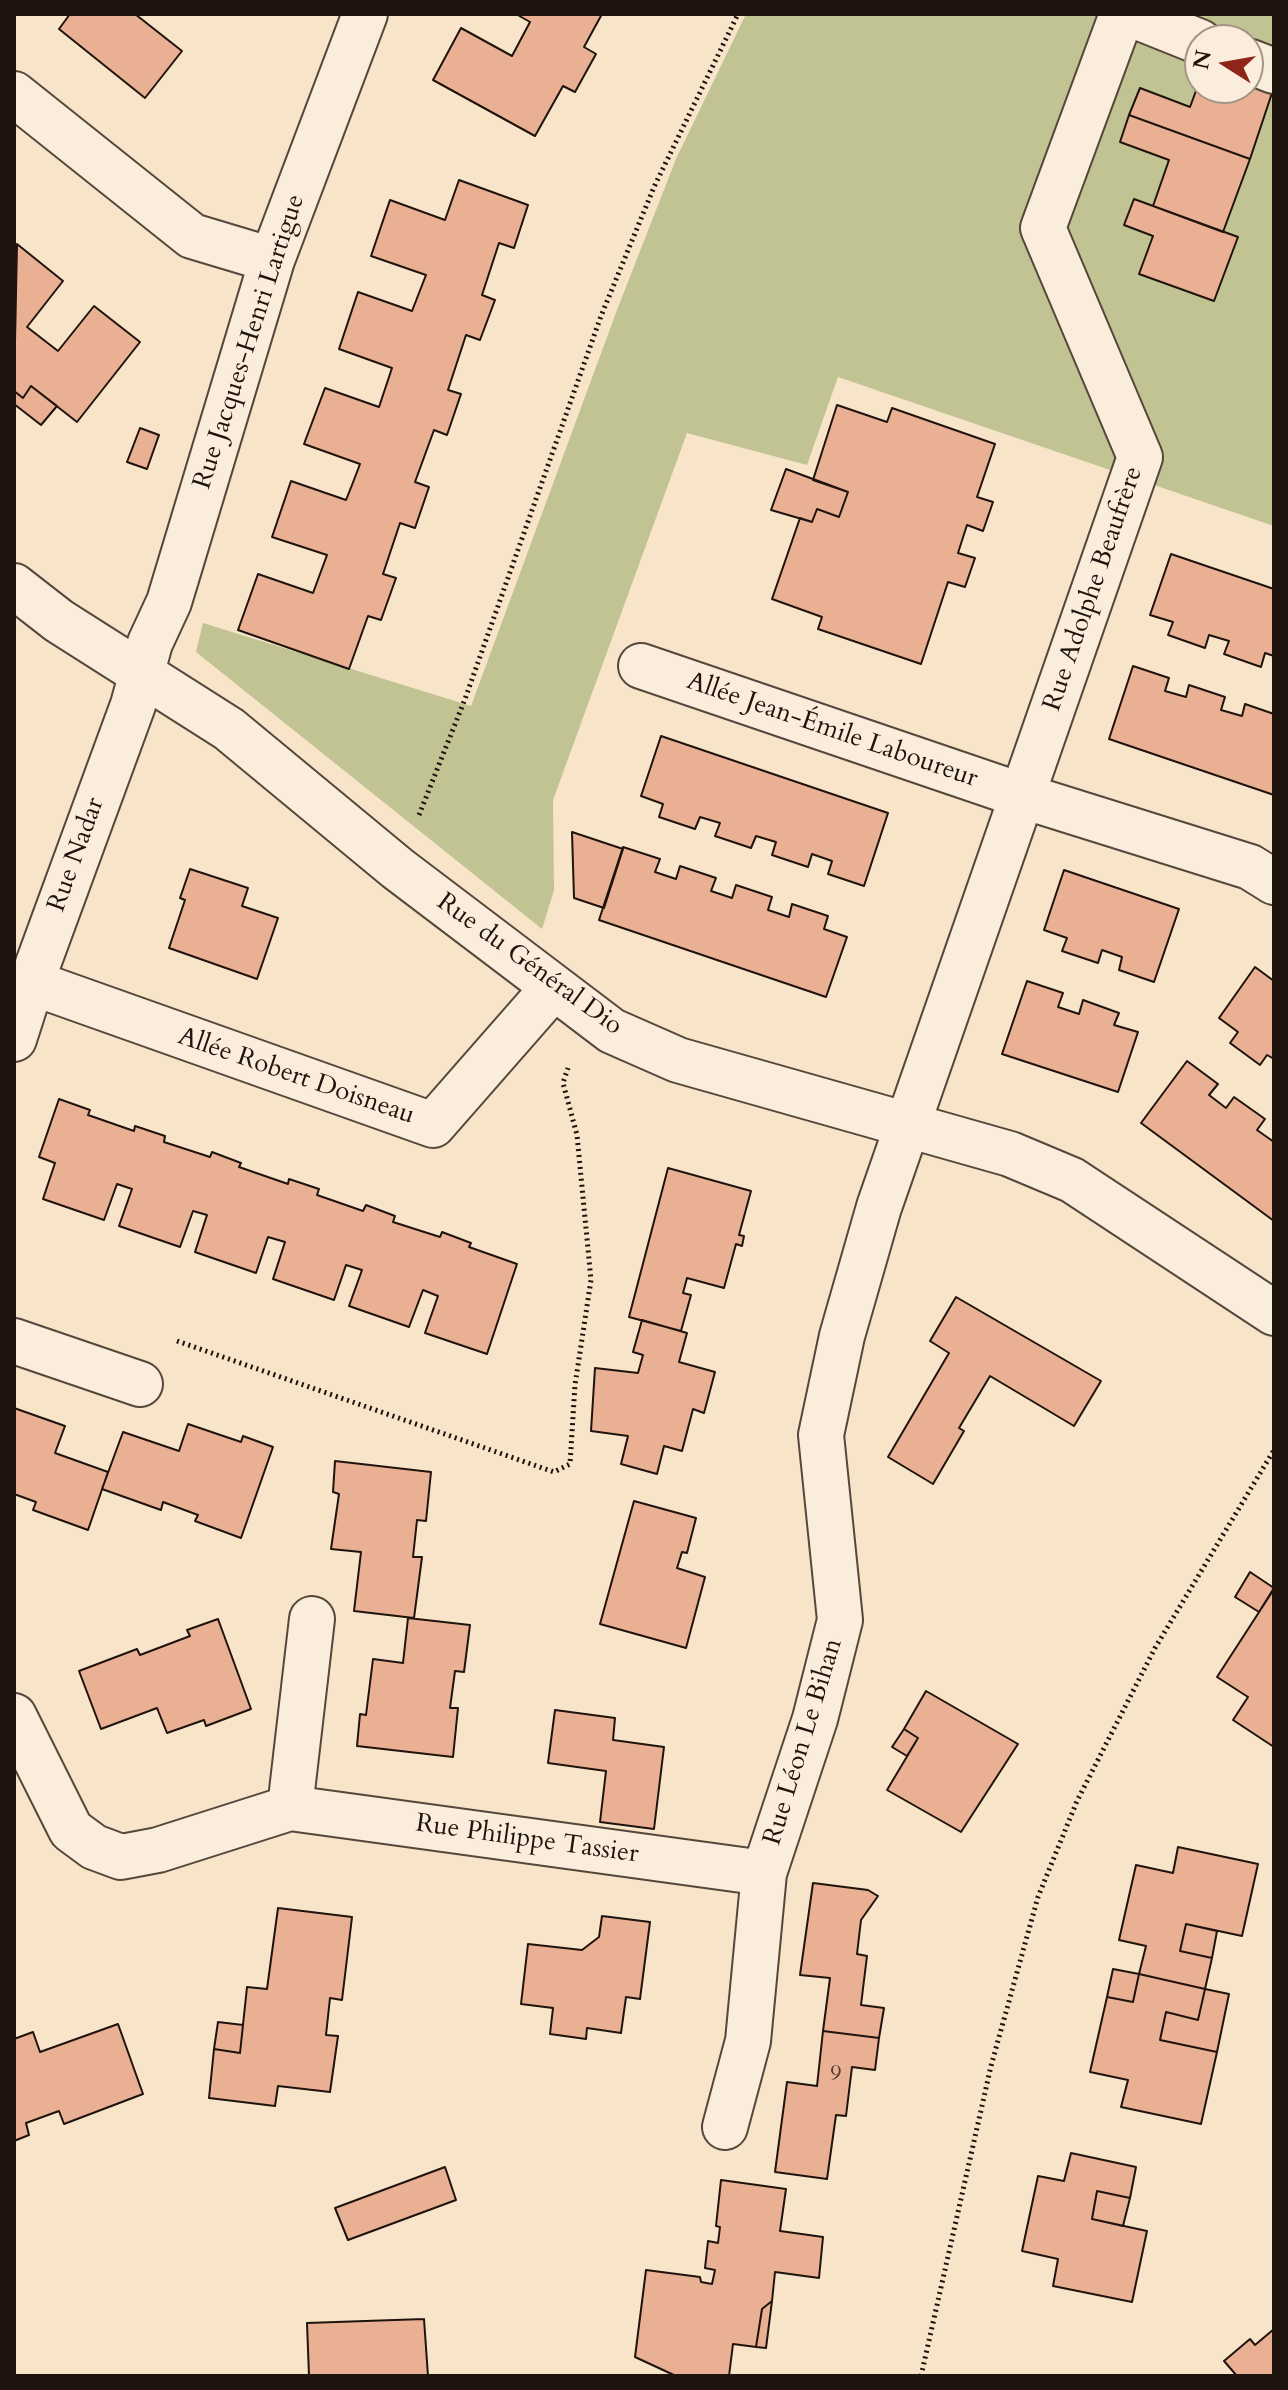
<!DOCTYPE html>
<html>
<head>
<meta charset="utf-8">
<style>
  body { margin:0 }
  #map { position:relative; width:1288px; height:2390px; overflow:hidden; background:#f8e4c8; font-family:Cardo,serif }
  canvas { display:block }
  .frame { position:absolute; inset:0; border:16px solid #1f130d; pointer-events:none }
  .north { position:absolute; left:1184px; top:24px; width:80px; height:80px; box-sizing:border-box; background:#faeddb; border:2px solid #a29689; border-radius:50%; rotate:281deg; font-size:22px; font-weight:700; line-height:32px; text-align:center; color:#1f130d }
  .north::after { content:''; display:block; margin:auto; width:28px; height:36px; background:#8f2418; clip-path:polygon(50% 0,100% 100%,50% 72%,0 100%) }
</style>
</head>
<body>
<div id="map">
<canvas width="1288" height="2390"></canvas>
<div class="frame"></div>
<div class="north">N</div>
</div>
<script>
const c = document.querySelector('canvas').getContext('2d');
c.lineJoin = 'round';
function fill(path, color) {
  c.fillStyle = color;
  c.fill(path, 'evenodd');
}
function poly(rows) {
  const path = new Path2D();
  for (const r of rows) {
    path.moveTo(r[0], r[1]);
    for (let i = 2; i < r.length; i += 2) path.lineTo(r[i], r[i + 1]);
  }
  return path;
}
function trace(path, color, width, dash) {
  c.strokeStyle = color;
  c.lineWidth = width;
  c.lineCap = dash ? 'butt' : 'round';
  c.setLineDash(dash || []);
  c.stroke(path);
}
function write(font, color, halo, rows, align = 'center') {
  c.font = font + ' Cardo,serif';
  c.lineWidth = 6;
  c.setLineDash([]);
  c.textBaseline = 'middle';
  c.strokeStyle = halo;
  c.fillStyle = color;
  for (const [text, x, y, turn = 0] of rows) {
    c.save();
    c.translate(x, y);
    c.rotate((+turn || 0) * Math.PI / 180);
    c.textAlign = isNaN(turn) ? turn : align;
    if (halo) c.strokeText(text, 0, 0);
    c.fillText(text, 0, 0);
    c.restore();
  }
}
const green = poly([
  [746,14,1274,14,1274,526,838,377,807,465,687,433,553,800,554,890,542,929,196,652,203,623,471,706,617,310,676,159],
  [1200,40,1248,40,1248,88,1200,88]
]);
const building = poly([
  [70,14,135,14,182,51,145,98,59,29,70,14],
  [516,14,602,14,584,47,596,54,575,92,563,86,535,136,433,80,461,28,512,56,530,22,516,14],
  [1248,78,1274,87,1250,159,1129,115,1140,88,1190,107,1200,80,1200,88,1248,88,1248,78],
  [1129,115,1250,159,1223,232,1153,206,1169,160,1120,142,1129,115],
  [459,180,528,205,514,248,499,243,482,295,495,300,480,340,466,335,448,390,461,394,447,435,434,430,415,482,429,487,415,528,400,523,383,574,396,578,381,620,368,616,349,669,238,630,258,574,313,593,327,555,272,537,291,481,346,500,352,485,360,464,304,444,325,388,379,407,392,368,339,349,358,292,412,311,426,275,371,256,390,200,445,220,459,180],
  [1134,199,1238,237,1214,301,1139,274,1153,236,1124,225,1134,199],
  [17,244,63,281,27,327,58,351,94,306,140,342,77,422,31,386,23,398,14,391,17,244],
  [31,386,57,406,41,425,14,404,14,391,23,398,31,386],
  [837,405,887,422,892,408,995,444,977,497,993,502,983,531,967,525,958,553,975,558,965,587,948,582,921,664,818,629,822,617,772,599,800,518,812,522,817,509,839,517,848,492,813,480,837,405],
  [140,428,159,435,147,469,127,462,140,428],
  [786,469,848,492,839,517,817,509,812,522,771,510,786,469],
  [1171,554,1274,589,1274,656,1265,653,1261,667,1224,654,1229,641,1209,635,1205,648,1168,635,1173,622,1150,615,1171,554],
  [1133,666,1169,678,1165,691,1186,697,1189,685,1225,697,1221,710,1242,716,1245,704,1274,714,1274,795,1109,739,1133,666],
  [661,736,888,813,864,886,828,874,832,861,812,854,808,867,772,855,776,842,756,836,751,848,715,836,720,823,700,817,695,829,659,817,663,804,641,796,661,736],
  [572,832,623,849,604,908,574,898,572,832],
  [623,847,660,859,655,872,676,879,680,866,716,878,711,891,732,898,736,885,772,897,768,910,789,917,792,904,828,916,824,929,847,937,826,997,599,920,623,847],
  [190,869,248,888,242,906,278,918,257,979,169,948,185,900,180,898,190,869],
  [1064,870,1179,909,1154,982,1119,970,1122,957,1102,950,1098,963,1062,951,1067,938,1044,930,1064,870],
  [1255,967,1274,981,1274,1059,1267,1055,1260,1065,1230,1043,1238,1032,1219,1018,1255,967],
  [1027,981,1063,993,1058,1007,1079,1014,1083,1000,1119,1013,1114,1025,1138,1032,1118,1092,1002,1054,1027,981],
  [1187,1061,1218,1084,1209,1095,1226,1108,1234,1097,1265,1119,1257,1130,1274,1142,1274,1221,1141,1123,1187,1061],
  [59,1099,90,1110,88,1115,134,1131,135,1126,165,1136,164,1142,210,1157,212,1152,241,1163,239,1167,288,1184,289,1179,319,1189,317,1195,363,1211,366,1205,395,1216,393,1222,440,1237,442,1232,471,1243,469,1247,517,1264,487,1354,425,1333,438,1296,423,1290,409,1327,349,1306,362,1270,346,1265,334,1300,273,1279,285,1242,268,1237,256,1273,195,1252,207,1215,193,1211,180,1247,119,1226,132,1189,117,1184,104,1220,43,1199,55,1163,39,1157,59,1099],
  [668,1168,751,1191,739,1235,744,1236,742,1246,736,1244,724,1288,687,1278,683,1293,691,1295,681,1331,629,1317,668,1168],
  [956,1297,1101,1381,1074,1426,990,1376,959,1428,964,1431,933,1484,888,1457,949,1353,930,1341,956,1297],
  [642,1320,687,1333,679,1362,715,1372,704,1413,693,1409,682,1451,664,1446,657,1474,621,1464,628,1436,591,1431,595,1368,638,1373,643,1355,633,1352,642,1320],
  [14,1408,65,1426,55,1453,108,1472,88,1530,33,1510,36,1502,14,1494,14,1408],
  [188,1424,241,1442,243,1436,273,1447,241,1538,195,1521,198,1515,163,1502,161,1510,102,1489,123,1432,179,1451,188,1424],
  [335,1461,431,1472,426,1521,417,1520,413,1557,422,1557,414,1618,354,1611,361,1552,331,1549,339,1494,333,1492,335,1461],
  [634,1501,696,1518,687,1553,682,1552,677,1568,705,1577,686,1648,600,1624,634,1501],
  [1250,1572,1274,1588,1259,1612,1235,1597,1250,1572],
  [1274,1589,1274,1747,1233,1720,1248,1697,1217,1677,1274,1589],
  [408,1618,470,1625,464,1672,455,1671,450,1708,458,1708,453,1757,357,1746,360,1714,366,1715,373,1659,403,1663,408,1618],
  [218,1619,251,1709,206,1726,204,1720,167,1733,157,1708,101,1729,79,1671,137,1649,140,1655,190,1636,187,1630,218,1619],
  [926,1691,1018,1744,961,1832,887,1790,918,1738,904,1729,926,1691],
  [555,1710,615,1718,613,1740,664,1747,654,1829,600,1822,606,1771,548,1763,555,1710],
  [904,1729,918,1738,907,1756,892,1747,904,1729],
  [1178,1847,1258,1864,1242,1936,1186,1924,1180,1951,1212,1958,1205,1989,1139,1974,1146,1946,1119,1940,1136,1865,1173,1873,1178,1847],
  [813,1883,868,1890,878,1896,861,1920,857,1954,867,1956,861,2005,884,2008,879,2038,823,2031,830,1978,800,1975,813,1883],
  [278,1908,352,1917,342,2000,330,1998,326,2035,338,2036,330,2092,278,2086,275,2106,209,2098,214,2049,240,2053,247,1987,267,1989,278,1908],
  [602,1916,650,1922,640,1999,626,1997,621,2033,587,2028,586,2039,550,2034,553,2008,521,2004,528,1944,582,1950,599,1937,602,1916],
  [1186,1924,1217,1931,1212,1958,1180,1951,1186,1924],
  [1113,1969,1139,1974,1133,2002,1107,1997,1113,1969],
  [1139,1974,1205,1989,1198,2020,1166,2012,1160,2040,1217,2052,1201,2124,1121,2107,1128,2080,1090,2072,1107,1997,1133,2002,1139,1974],
  [1205,1989,1229,1994,1217,2052,1160,2040,1166,2012,1198,2020,1205,1989],
  [218,2022,243,2025,240,2053,214,2049,218,2022],
  [118,2024,143,2094,64,2124,59,2111,26,2123,29,2135,14,2141,14,2039,33,2032,40,2052,118,2024],
  [823,2031,879,2038,875,2070,852,2067,846,2116,836,2115,827,2179,775,2172,787,2082,817,2086,823,2031],
  [1071,2153,1136,2167,1130,2198,1097,2191,1092,2219,1147,2231,1132,2302,1053,2286,1058,2259,1022,2251,1038,2176,1064,2181,1071,2153],
  [445,2167,456,2200,348,2240,335,2208,445,2167],
  [721,2180,786,2189,780,2231,823,2237,819,2278,775,2272,772,2301,762,2309,756,2347,733,2344,729,2376,676,2376,635,2357,646,2270,700,2277,701,2282,712,2284,715,2270,705,2268,708,2241,718,2243,720,2227,716,2226,721,2180],
  [1097,2191,1130,2198,1123,2226,1092,2219,1097,2191],
  [772,2301,766,2348,756,2347,762,2309,772,2301],
  [424,2319,428,2376,309,2376,307,2323,424,2319],
  [1274,2329,1274,2376,1237,2376,1224,2361,1250,2339,1255,2345,1274,2329]
]);
const path = poly([
  [419,815,465,699,601,316,654,187,738,14],
  [177,1341,554,1472,570,1464,575,1385,591,1280,577,1135,563,1083,568,1068],
  [921,2376,991,2066,1038,1897,1077,1801,1155,1648,1274,1450]
]);
const minor = poly([
  [1130,14,1200,42],
  [1248,61,1274,71],
  [14,94,192,236,272,260],
  [14,586,59,621,229,729,397,868,612,1031,678,1060,1010,1154,1072,1180,1274,1313],
  [641,666,1023,796,1250,867,1274,882],
  [33,983,433,1125,553,988],
  [14,1039,38,964,133,705,150,643,169,602,272,260,365,14],
  [14,1341,140,1384],
  [14,1716,71,1830,94,1847,121,1857,158,1850,290,1808,764,1873],
  [290,1808,312,1619],
  [725,2127,748,2041,764,1873,815,1719,840,1620,821,1435,842,1336,879,1207,1140,457,1043,228,1122,14]
]);
const numberNames = [
  ["9",836,2075]
];
const streetNames = [
  ["Rue Jacques-Henri Lartigue",250,342,-72],
  ["Rue Adolphe Beaufrère",1094,589,-71],
  ["Allée Jean-Émile Laboureur",832,731,19],
  ["Rue Nadar",77,855,-70],
  ["Rue du Général Dio",529,965,36],
  ["Allée Robert Doisneau",296,1077,19],
  ["Rue Léon Le Bihan",804,1742,-73],
  ["Rue Philippe Tassier",527,1840,8]
];
fill(green, '#c1c393');
fill(building, '#eab094');
trace(building, '#1f130d', 2);
trace(minor, '#55473c', 48);
trace(path, '#1f130d', 5, [2, 4]);
trace(minor, '#faeddb', 44);
write('22px', '#523a2f', null, numberNames);
write('26px', '#1f130d', '#faeddb', streetNames);
</script>
</body>
</html>
